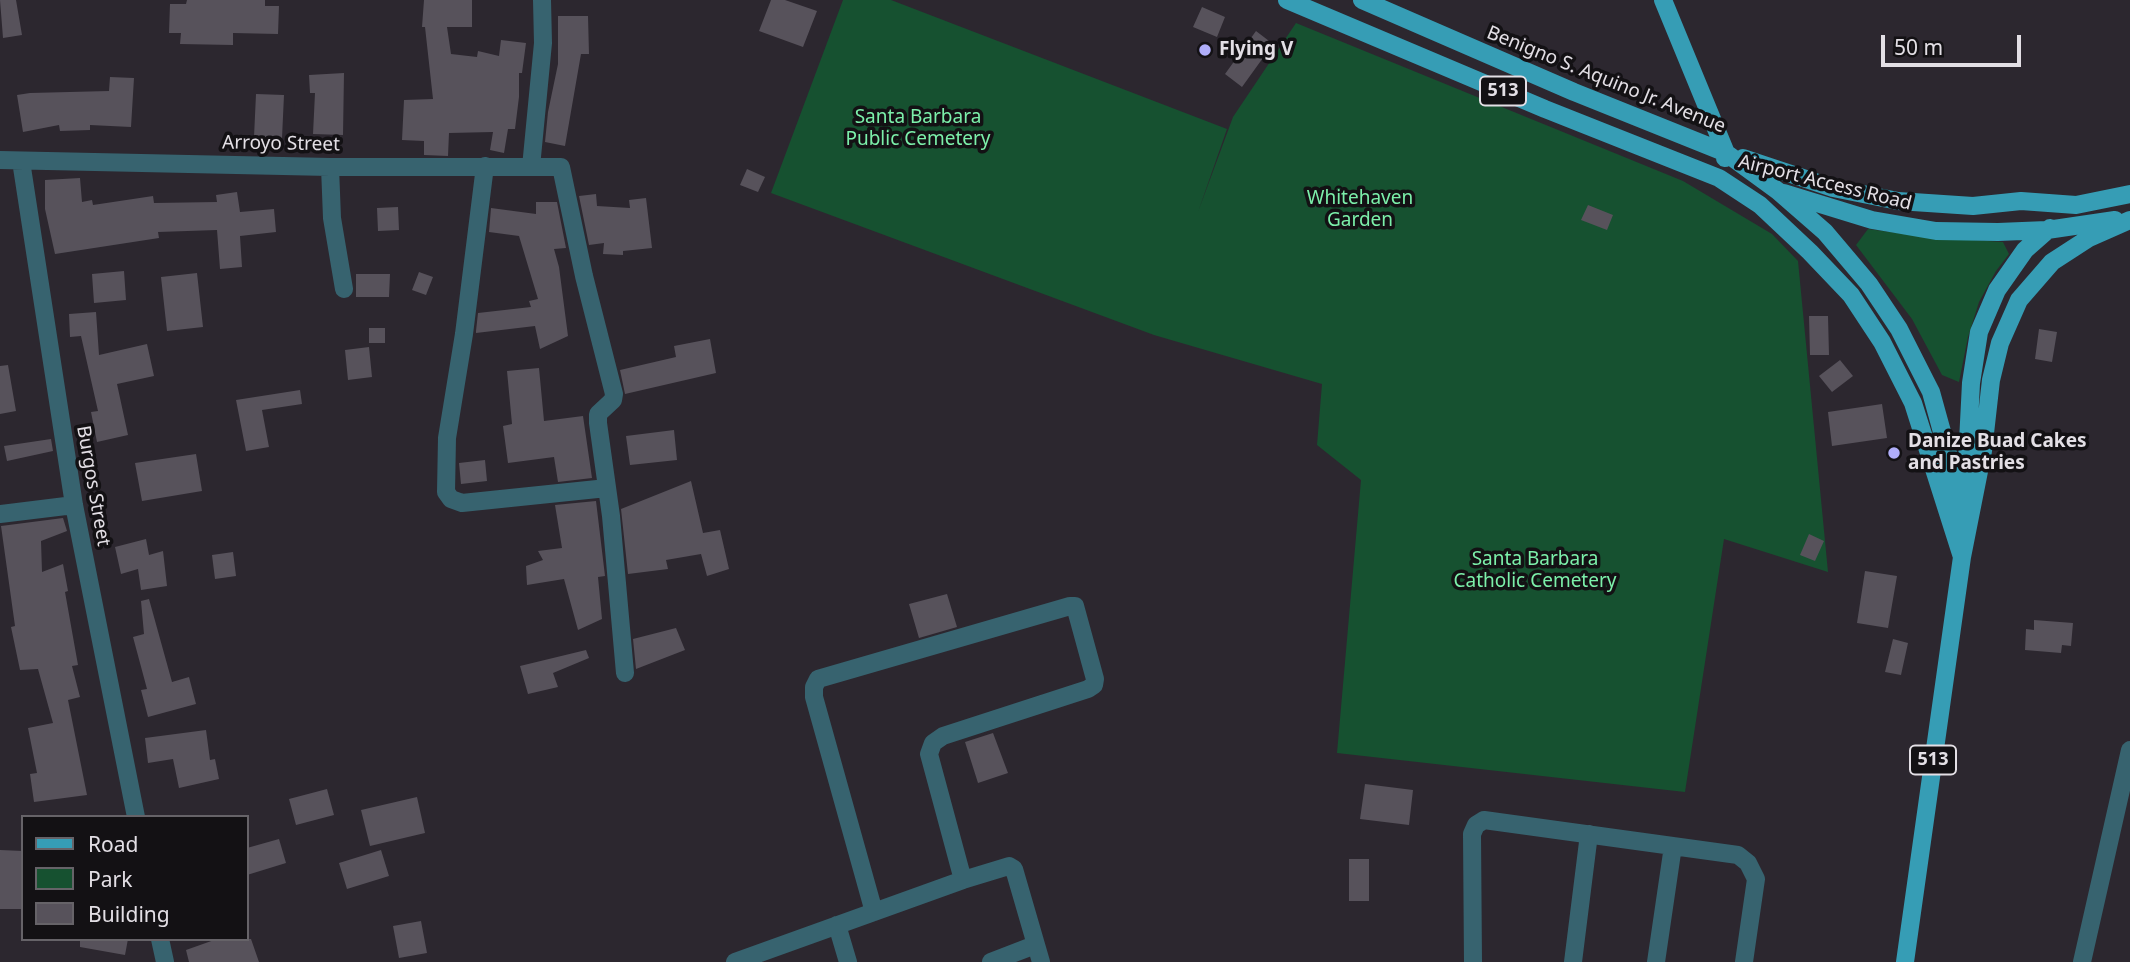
<!DOCTYPE html>
<html>
<head>
<meta charset="utf-8">
<style>
  body { margin:0 }
  #map { position:relative; width:2130px; height:962px; overflow:hidden; background:#2c272f; font-family:"Noto Sans",sans-serif }
  canvas { display:block }
  .legend { position:absolute; left:21px; top:815px; width:228px; height:126px; box-sizing:border-box; background:#131114; border:2px solid #666368; margin:0; padding:9px 12px; list-style:none; font-size:21px; color:#e3dfe5 }
  .legend li { display:flex; align-items:center; gap:14px; height:35px }
  .legend b { width:35px; border:2px solid #666368 }
  .scale { position:absolute; left:1881px; top:35px; width:140px; height:32px; box-sizing:border-box; border:4px solid #e3dfe5; border-top:0; padding-left:9px; font-size:21px; line-height:24px; white-space:nowrap; color:#e3dfe5; -webkit-text-stroke:5px #131114; paint-order:stroke }
</style>
</head>
<body>
<div id="map">
<canvas width="2130" height="962"></canvas>
<ul class="legend">
<li><b style="height:9px;background:#369db5"></b>Road</li>
<li><b style="height:19px;background:#165130"></b>Park</li>
<li><b style="height:19px;background:#57525b"></b>Building</li>
</ul>
<div class="scale">50 m</div>
</div>
<script>
const c = document.querySelector('canvas').getContext('2d');
c.lineJoin = 'round';
function fill(path, color) {
  c.fillStyle = color;
  c.fill(path, 'evenodd');
}
function poly(rows) {
  const path = new Path2D();
  for (const r of rows) {
    path.moveTo(r[0], r[1]);
    for (let i = 2; i < r.length; i += 2) path.lineTo(r[i], r[i + 1]);
  }
  return path;
}
function trace(path, color, width, dash) {
  c.strokeStyle = color;
  c.lineWidth = width;
  c.lineCap = dash ? 'butt' : 'round';
  c.setLineDash(dash || []);
  c.stroke(path);
}
function write(font, color, halo, rows, align = 'center') {
  c.font = font + ' "Noto Sans",sans-serif';
  c.lineWidth = 7;
  c.setLineDash([]);
  c.textBaseline = 'middle';
  c.strokeStyle = halo;
  c.fillStyle = color;
  for (const [text, x, y, turn = 0] of rows) {
    c.save();
    c.translate(x, y);
    c.rotate((+turn || 0) * Math.PI / 180);
    c.textAlign = isNaN(turn) ? turn : align;
    if (halo) c.strokeText(text, 0, 0);
    c.fillText(text, 0, 0);
    c.restore();
  }
}
const green = poly([
  [843,0,891,0,1227,129,1198,212,1233,117,1296,23,1683,181,1772,234,1798,261,1828,572,1724,539,1685,792,1337,753,1361,480,1317,445,1322,384,1154,335,771,193],
  [1868,229,1927,237,2003,242,2009,254,1996,271,1979,302,1968,337,1959,382,1942,375,1912,319,1856,245]
]);
const building = poly([
  [0,0,16,0,22,35,3,38],
  [187,0,265,0,265,6,279,6,278,34,233,33,233,45,180,44,181,33,169,33,170,4,186,4],
  [424,0,472,0,472,27,447,27,451,54,477,57,478,51,499,56,501,40,526,43,522,73,519,73,519,97,515,129,508,129,504,153,490,150,493,132,449,133,448,156,424,155,424,141,402,140,404,100,433,99,425,27,422,27],
  [771,0,785,0,817,11,803,47,759,31],
  [1202,7,1225,17,1217,37,1193,27],
  [558,16,588,16,589,54,581,54,565,146,545,142,548,112,558,64],
  [1256,31,1273,44,1242,87,1225,74],
  [344,73,343,135,313,134,315,93,310,93,309,75],
  [110,77,134,78,131,127,90,125,90,130,60,131,59,125,23,132,17,95,30,93,109,91],
  [256,94,284,95,282,138,254,137],
  [747,169,765,177,758,192,740,185],
  [80,178,82,202,92,200,93,205,153,196,154,203,217,202,216,195,237,192,240,212,274,209,276,232,240,236,242,267,220,269,217,230,158,232,159,238,55,254,45,209,45,180],
  [596,194,597,206,630,208,629,200,646,198,652,248,623,251,623,255,603,254,604,243,589,245,579,196],
  [536,202,557,202,566,248,554,249,559,267,568,336,540,349,535,326,476,333,476,331,478,313,531,307,529,301,538,299,519,236,489,232,491,208,536,214],
  [1588,205,1613,215,1607,230,1581,220],
  [398,207,399,230,378,231,377,208],
  [124,271,126,300,94,303,92,274],
  [419,272,433,277,426,295,412,290],
  [197,273,203,327,167,331,161,277],
  [356,274,390,274,389,297,356,297],
  [96,312,99,355,147,344,154,376,117,384,128,435,97,442,91,412,98,411,81,336,70,337,69,314],
  [1809,316,1828,316,1829,355,1810,355],
  [369,328,385,328,385,343,369,343],
  [2039,329,2057,332,2052,362,2035,359],
  [710,339,716,373,625,394,620,370,676,357,674,346],
  [369,347,372,377,348,380,345,350],
  [1840,360,1853,376,1832,392,1819,376],
  [8,365,16,411,0,414,0,366],
  [539,368,544,421,583,416,592,478,558,482,554,457,508,463,503,426,512,424,507,371],
  [300,390,302,404,262,410,269,447,246,451,236,400],
  [1882,404,1887,438,1832,446,1828,412],
  [674,430,677,460,630,465,626,436],
  [51,439,53,451,7,461,4,446],
  [196,454,202,491,142,501,135,463],
  [485,460,487,481,461,484,459,463],
  [691,481,703,533,720,530,729,569,707,576,701,554,666,560,668,569,628,574,621,509],
  [596,501,605,576,598,577,602,619,578,630,564,579,527,585,526,566,543,560,538,551,562,548,555,505],
  [63,518,67,531,41,541,42,572,63,564,68,591,65,592,78,665,72,666,80,697,68,700,87,795,34,802,30,774,37,773,28,728,53,723,38,669,20,670,11,627,15,626,1,526],
  [1809,534,1824,541,1815,561,1800,555],
  [146,539,149,555,163,551,167,586,141,590,138,569,121,574,115,547],
  [233,552,236,576,215,579,212,555],
  [1865,571,1897,576,1888,628,1857,623],
  [947,594,957,627,919,638,909,604],
  [149,599,172,682,189,677,196,704,148,717,141,690,147,689,133,637,144,634,141,601],
  [2034,620,2073,623,2071,646,2062,645,2061,653,2025,650,2026,629,2034,630],
  [676,628,685,650,636,669,633,639],
  [1893,639,1908,643,1901,675,1885,672],
  [586,650,589,658,553,673,558,687,528,694,520,666],
  [206,730,210,760,215,759,219,779,179,788,173,759,148,763,145,738],
  [993,733,1008,773,978,783,965,742],
  [1365,784,1413,790,1409,825,1360,819],
  [327,789,334,815,296,825,289,799],
  [417,797,425,833,370,846,361,810],
  [279,839,286,863,247,875,247,848],
  [0,850,23,851,22,909,0,909],
  [381,850,389,876,347,889,339,863],
  [1349,859,1369,859,1369,901,1349,901],
  [421,921,427,953,399,958,393,926],
  [80,939,128,939,125,955,80,947],
  [217,939,251,939,259,962,189,962,186,950]
]);
const minor = poly([
  [0,160,330,167,561,167,584,276,614,394,613,400,598,414,598,423,611,516,625,673],
  [21,161,74,505,136,817],
  [485,166,464,334,447,438,446,492,451,499,462,503,607,488],
  [330,167,332,218,344,289],
  [531,167,543,43,542,0],
  [0,514,74,505],
  [874,912,814,697,814,687,818,679,1070,606,1075,606,1095,679,1094,685,1088,689,943,736,933,743,929,754,963,880],
  [837,925,848,962],
  [160,939,165,962],
  [735,962,963,880,1009,866,1014,869,1041,962],
  [991,962,1035,945],
  [1473,962,1472,834,1476,825,1484,820,1738,855,1748,863,1756,879,1744,962],
  [1573,962,1589,834],
  [1656,962,1673,846],
  [2082,962,2130,750]
]);
const major = poly([
  [1287,0,1545,109,1719,178,1760,205,1810,252,1851,295,1882,342,1913,403,1962,557],
  [1362,0,1574,92,1726,153,1778,191,1825,232,1869,284,1899,329,1931,392,1952,468,1957,515],
  [1663,0,1726,153,1725,158],
  [1743,158,1833,188,1898,201,1973,206,2021,201,2076,205,2130,194],
  [1784,193,1872,220,1936,231,1998,232,2047,230,2115,220],
  [1965,501,1971,383,1979,332,1997,290,2025,250,2050,228],
  [1905,962,1962,557,1983,451,1991,380,2000,343,2019,300,2052,262,2089,238,2130,220]
]);
const markers = [
  [1205,50,7,"#b0aefa"],
  [1894,453,7,"#b0aefa"]
];
const shields = [
  [1503,91,46],
  [1933,760,46]
];
const shieldNames = [
  ["513",1503,91],
  ["513",1933,760]
];
const poiNames = [
  ["Flying V",1219,50],
  ["Danize Buad Cakes",1908,442],
  ["and Pastries",1908,464]
];
const streetNames = [
  ["Benigno S. Aquino Jr. Avenue",1606,80,22],
  ["Arroyo Street",281,144,1],
  ["Airport Access Road",1825,183,14],
  ["Burgos Street",93,486,80]
];
const parkNames = [
  ["Santa Barbara",918,118],
  ["Public Cemetery",918,140],
  ["Whitehaven",1360,199],
  ["Garden",1360,221],
  ["Santa Barbara",1535,560],
  ["Catholic Cemetery",1535,582]
];
fill(green, '#165130');
fill(building, '#57525b');
trace(minor, '#37636f', 18);
trace(major, '#369db5', 18);
for (const [x, y, r, color] of markers) {
  const dot = new Path2D();
  dot.arc(x, y, r, 0, 2 * Math.PI);
  c.fillStyle = color;
  c.fill(dot);
  trace(dot, '#131114', 2.5);
}
for (const [x, y, w] of shields) {
  const box = new Path2D();
  box.roundRect(x - w / 2, y - 14.5, w, 29, 5);
  c.fillStyle = '#131114';
  c.fill(box);
  trace(box, '#e3dfe5', 2);
}
write('bold 18px', '#e3dfe5', null, shieldNames);
write('bold 19px', '#e3dfe5', '#131114', poiNames, 'left');
write('19px', '#e3dfe5', '#131114', streetNames);
write('19px', '#7cf0aa', '#131114', parkNames);
</script>
</body>
</html>
